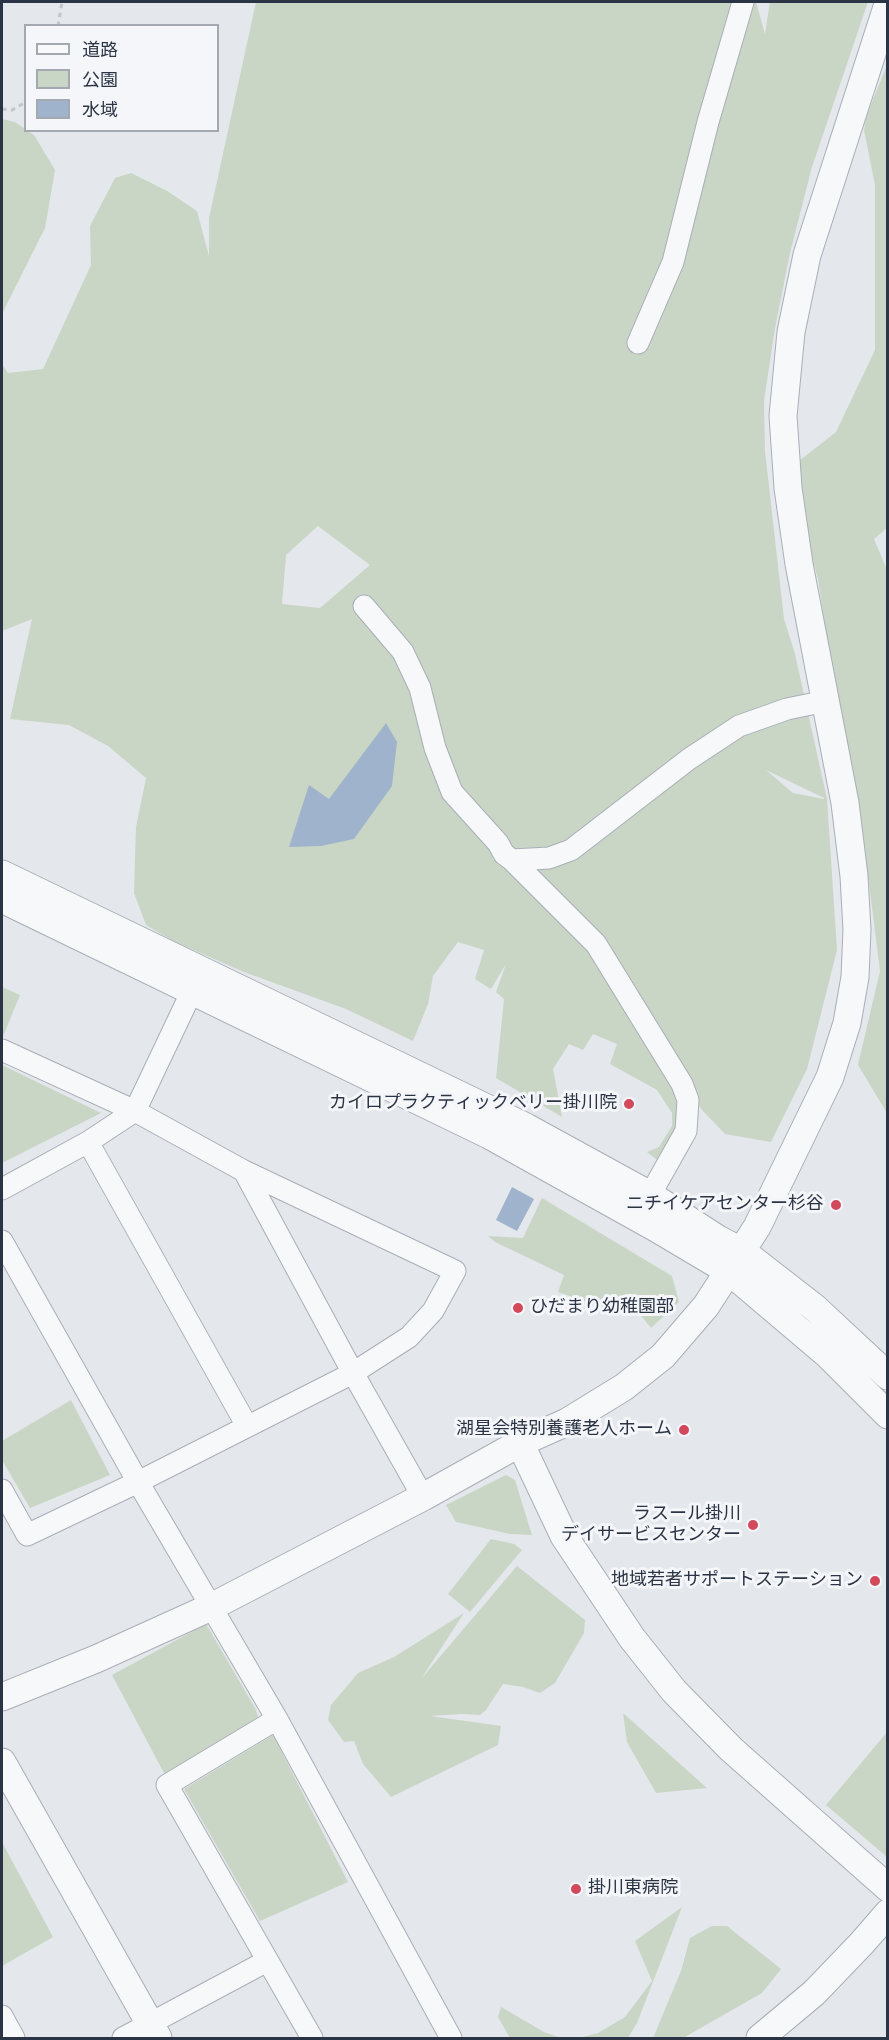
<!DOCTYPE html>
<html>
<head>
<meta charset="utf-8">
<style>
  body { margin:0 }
  #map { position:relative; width:889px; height:2040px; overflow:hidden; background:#e4e7ec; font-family:"Source Sans 3","Noto Sans JP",sans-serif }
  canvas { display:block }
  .frame { position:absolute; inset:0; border:3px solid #2b3445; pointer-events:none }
  .legend { position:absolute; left:24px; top:24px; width:195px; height:108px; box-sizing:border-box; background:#f4f6f9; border:2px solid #a4a8b1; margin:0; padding:8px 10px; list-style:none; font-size:18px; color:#2b3445 }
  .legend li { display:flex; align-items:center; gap:12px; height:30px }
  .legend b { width:30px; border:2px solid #a4a8b1 }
</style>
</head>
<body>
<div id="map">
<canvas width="889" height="2040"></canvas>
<div class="frame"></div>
<ul class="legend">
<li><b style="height:8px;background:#f7f8fa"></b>道路</li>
<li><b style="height:16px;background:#c9d6c5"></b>公園</li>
<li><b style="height:16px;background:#9fb4cc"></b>水域</li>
</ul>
</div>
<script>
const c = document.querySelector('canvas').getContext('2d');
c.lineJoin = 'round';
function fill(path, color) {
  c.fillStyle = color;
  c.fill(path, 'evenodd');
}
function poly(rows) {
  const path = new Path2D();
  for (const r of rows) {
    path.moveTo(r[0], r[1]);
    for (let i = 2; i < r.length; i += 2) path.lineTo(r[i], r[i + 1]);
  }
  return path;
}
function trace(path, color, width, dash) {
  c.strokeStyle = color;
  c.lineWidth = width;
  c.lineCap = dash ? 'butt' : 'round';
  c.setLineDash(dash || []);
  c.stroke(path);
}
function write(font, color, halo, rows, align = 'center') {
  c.font = font + ' "Source Sans 3","Noto Sans JP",sans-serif';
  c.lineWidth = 6;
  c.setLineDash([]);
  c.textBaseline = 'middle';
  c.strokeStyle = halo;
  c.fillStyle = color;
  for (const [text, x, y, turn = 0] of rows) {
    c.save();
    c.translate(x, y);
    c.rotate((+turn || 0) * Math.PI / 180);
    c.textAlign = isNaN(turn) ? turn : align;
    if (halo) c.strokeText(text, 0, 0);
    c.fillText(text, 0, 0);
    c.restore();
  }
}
const green = poly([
  [256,2,756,2,765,34,770,2,868,2,812,167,790,253,775,328,764,401,765,451,784,619,795,654,827,799,837,950,807,1069,771,1142,725,1134,702,1110,655,1042,680,1095,687,1116,661,1163,647,1152,659,1147,672,1126,672,1113,657,1090,610,1064,617,1044,593,1034,583,1050,569,1044,553,1069,562,1117,496,1078,504,999,496,992,506,964,491,989,475,979,484,950,458,942,433,976,428,1004,413,1041,346,1009,244,972,173,941,146,925,134,893,136,827,146,778,108,746,69,725,10,719,32,619,2,631,2,364,8,373,43,369,91,265,90,226,115,178,131,173,167,191,197,211,209,256,209,218],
  [318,526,370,565,320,608,282,604,286,555],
  [766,770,824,798,824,799,793,793],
  [887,65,888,527,874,539,888,572,887,1113,858,1065,880,971,865,852,841,733,818,579,807,538,799,461,836,432,875,350,875,185,864,130,866,117],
  [2,119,15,122,34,135,55,170,45,228,2,314],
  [2,987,20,995,2,1039],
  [2,1065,101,1113,2,1163],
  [542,1198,672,1276,679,1302,651,1328,639,1313,602,1307,558,1292,564,1275,495,1242,488,1236,523,1238],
  [71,1400,110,1475,30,1508,2,1460,2,1441],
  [506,1475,515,1480,532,1535,510,1534,456,1522,446,1505],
  [491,1539,514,1544,522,1550,470,1612,448,1594],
  [517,1566,585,1620,584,1633,555,1683,540,1693,523,1687,503,1684,486,1710,480,1715,462,1714,430,1716,501,1726,498,1745,391,1797,363,1764,354,1741,344,1742,328,1720,331,1705,358,1673,394,1657,464,1613,421,1679],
  [206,1624,255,1708,259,1719,165,1775,112,1675],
  [623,1713,707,1788,656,1793,627,1742],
  [887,1732,887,1857,826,1805],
  [273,1735,348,1882,260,1921,184,1789],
  [2,1842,53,1937,2,1966],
  [682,1907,637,2023,628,2038,579,2038,598,2033,625,2017,652,1981,635,1941],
  [712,1926,727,1926,781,1969,762,1993,683,2038,653,2038,681,1971,690,1938],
  [501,2007,544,2032,561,2038,510,2038,498,2017]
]);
const water = poly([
  [386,723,397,742,392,786,354,839,321,846,289,847,309,785,329,799],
  [512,1187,534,1199,517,1231,496,1220]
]);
const path = poly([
  [58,26,62,2],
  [2,109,12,110,26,102]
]);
const minor = poly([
  [638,343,673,262,708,122,743,2],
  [364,606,403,652,420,688,435,748,452,792,498,843,504,854,512,860,549,858,571,850,689,759,739,726,787,709,826,701],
  [512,860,596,944,682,1084,688,1100,686,1131,650,1195],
  [2,1050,135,1111,244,1171,455,1271,433,1311,409,1337,353,1373,138,1482,27,1535,2,1490],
  [88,1142,247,1426],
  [244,1171,353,1373,423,1497],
  [2,1189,88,1142,135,1111,192,991],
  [2,1241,138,1482,277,1719,451,2038],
  [277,1719,167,1785,312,2038],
  [2,2016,14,2038],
  [123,2038,267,1961]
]);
const tertiary = poly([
  [2,874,526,1127,650,1195,718,1239,743,1252,815,1308,888,1376],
  [2,899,489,1135,656,1228,730,1272,828,1355,888,1415],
  [520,1443,564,1536,632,1638,674,1691,731,1749,888,1888],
  [2,1697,96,1659,211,1607,423,1497,520,1443,567,1422,624,1387,663,1356,706,1306,757,1227,830,1077,847,1023,855,977,857,930,854,876,845,803,799,564,788,488,783,416,791,332,807,255,888,4],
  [2,1762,158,2038],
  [760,2038,814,1993,862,1943,888,1913]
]);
const markers = [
  [629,1104,6,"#d1495b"],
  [836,1205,6,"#d1495b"],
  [518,1308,6,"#d1495b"],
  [684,1430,6,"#d1495b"],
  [753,1525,6,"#d1495b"],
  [875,1581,6,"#d1495b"],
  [576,1889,6,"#d1495b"]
];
const poiNames = [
  ["カイロプラクティックベリー掛川院",617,1104],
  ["ニチイケアセンター杉谷",824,1205],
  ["ひだまり幼稚園部",530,1308,"left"],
  ["湖星会特別養護老人ホーム",672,1430],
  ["ラスール掛川",741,1515],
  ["デイサービスセンター",741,1536],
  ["地域若者サポートステーション",863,1581],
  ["掛川東病院",588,1889,"left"]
];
fill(green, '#c9d6c5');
fill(water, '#9fb4cc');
trace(minor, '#a9aeb7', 23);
trace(tertiary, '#a9aeb7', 29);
trace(path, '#c2c5cb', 3, [4.5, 4.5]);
trace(minor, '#f7f8fa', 21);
trace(tertiary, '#f7f8fa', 27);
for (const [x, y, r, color] of markers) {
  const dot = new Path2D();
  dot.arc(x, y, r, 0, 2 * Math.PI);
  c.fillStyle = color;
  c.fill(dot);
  trace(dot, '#f4f6f9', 2);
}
write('18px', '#2b3445', '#f4f6f9', poiNames, 'right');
</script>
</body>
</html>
